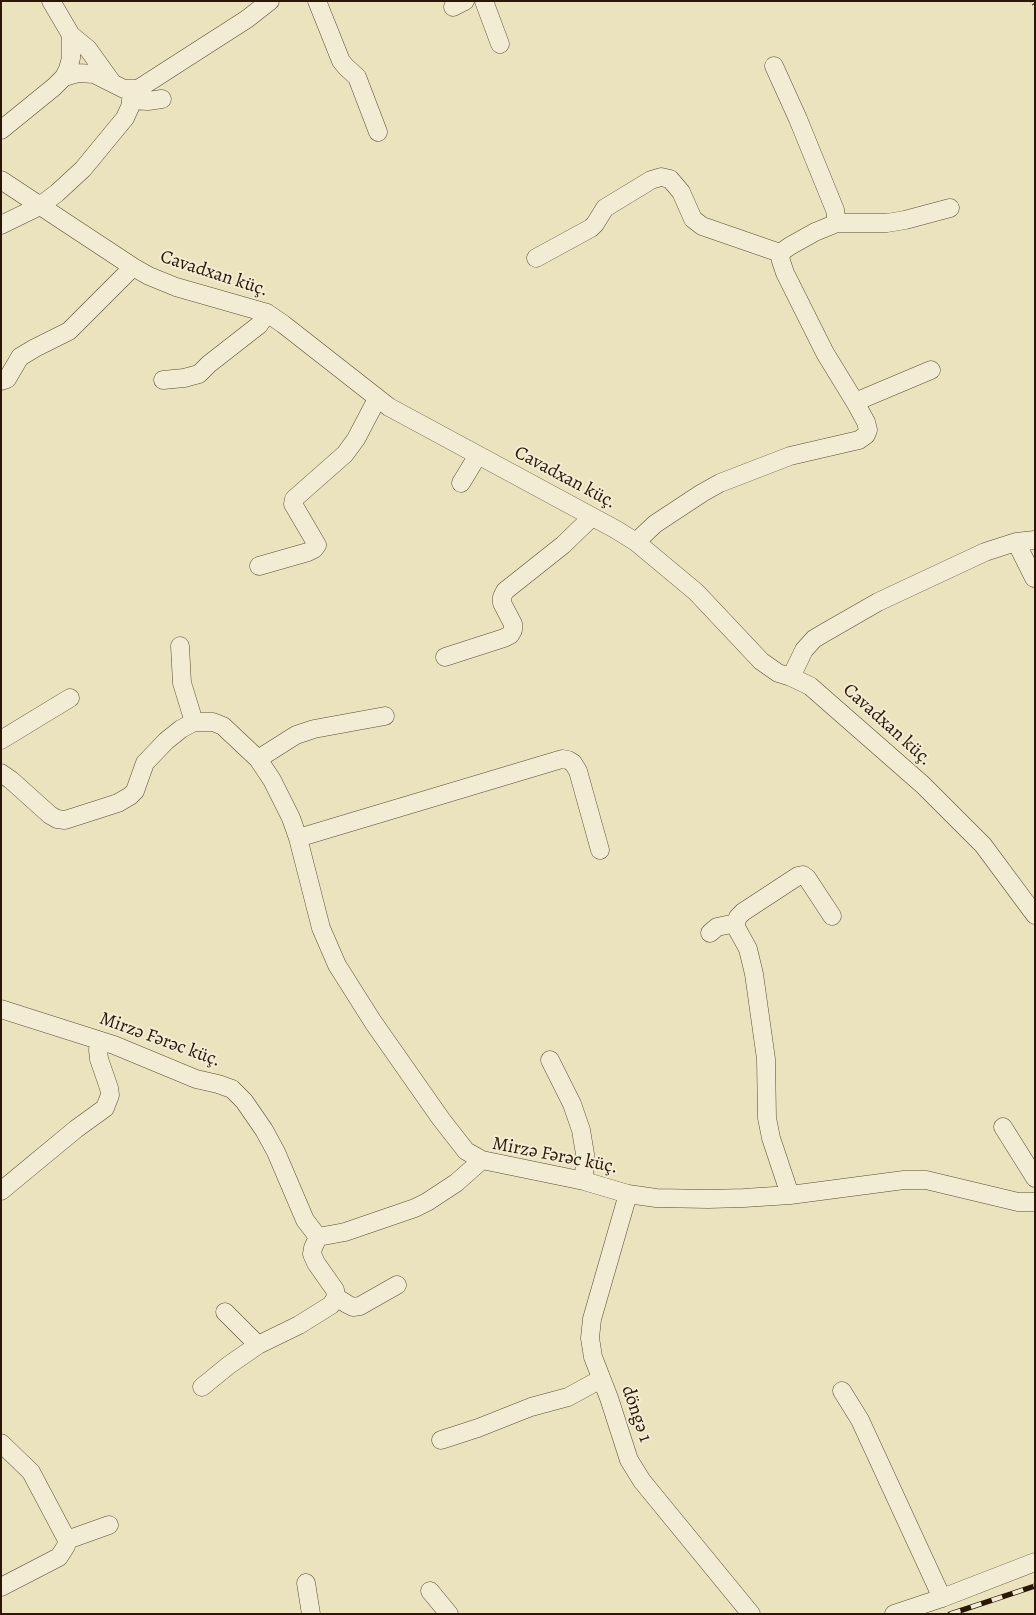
<!DOCTYPE html>
<meta charset="utf-8">
<style>
body{margin:0}
#map{position:relative;width:1036px;height:1615px;overflow:hidden;background:#ebe2be;font-family:Alegreya,serif}
canvas{display:block}
.frame{position:absolute;inset:0;border:2px solid #2a1705;pointer-events:none}
</style>
<div id="map">
<canvas width="1036" height="1615"></canvas>
<div class="frame"></div>
</div>
<script>
const g = document.querySelector('canvas').getContext('2d');
g.lineJoin = 'round';
const shape = rows => new Path2D(rows.map(r => 'M' + r).join(''));
function trace(path, color, width, dash) { g.strokeStyle = color; g.lineWidth = width; g.lineCap = dash ? 'butt' : 'round'; g.setLineDash(dash || []); g.stroke(path); }
function drawText(font, color, halo, rows, align = 'center') {
  g.font = font + ' Alegreya,serif'; g.lineWidth = 4; g.setLineDash([]); g.textBaseline = 'middle'; g.strokeStyle = halo; g.fillStyle = color; for (const [text, x, y, turn = 0] of rows) {
    g.save(); g.translate(x, y); g.rotate((+turn || 0) * Math.PI / 180); g.textAlign = isNaN(turn) ? turn : align; if (halo) g.strokeText(text, 0, 0); g.fillText(text, 0, 0); g.restore();
  }
}
const path = shape([
 [1031,1,1035,7]
]);
const minor = shape([
 [317,1,341,61,346,67,357,77,378,132],
 [484,1,500,44],
 [453,7,465,1],
 [71,35,88,49,111,81],
 [64,77,78,73,94,74,124,89,138,89,247,19,270,1],
 [131,100,148,101,162,99],
 [1,130,54,87,64,77,68,69,71,58,71,35,51,1],
 [1,180,133,267,149,276,176,287,267,313,283,324,389,407,615,529,636,542,696,592,761,661,778,673,791,677,810,686,923,785,983,845,1035,915],
 [837,223,887,223,905,220,950,208],
 [1,225,40,206,57,193,83,169,125,118,130,107,133,90],
 [536,258,591,228,595,224,605,208,651,180,661,177,670,179,681,192,693,219,702,226,780,253],
 [163,380,184,378,199,374,209,364,259,325,267,313],
 [1,381,7,379,20,357,35,348,69,331,133,267],
 [855,402,931,370],
 [461,483,478,455],
 [636,542,655,524,702,493,720,483,790,456,859,440,866,435,868,430,866,422,855,402,825,353,785,273,781,261,780,253,790,246,815,232,837,223,835,210,798,119,774,66],
 [1016,542,1034,578],
 [259,566,308,552,314,549,317,545,293,504,294,499,345,454,356,439,377,399],
 [180,646,182,683,194,722],
 [445,657,504,638,510,635,513,630,513,624,502,603,502,597,505,591,563,545,592,517],
 [791,677,804,650,814,639,824,633,878,602,985,552,1016,542,1035,540],
 [1,740,70,698],
 [258,759,296,735,314,729,385,716],
 [1,773,11,780,50,815,57,819,65,820,118,803,130,796,135,791,145,763,166,741,181,729,194,722,213,722,223,726,258,759,272,780,291,818,298,838,321,928,337,965,373,1022,441,1119,466,1151,482,1160],
 [298,838,562,759,568,760,573,763,578,771,600,850],
 [710,933,717,927,736,923],
 [1,1009,114,1045,196,1079,218,1084,232,1089,244,1101,264,1130,276,1152,305,1220,318,1237,345,1232,415,1208,427,1202,456,1183,482,1160,584,1181,628,1194,656,1198,708,1199,744,1198,790,1195,904,1180,926,1180,1018,1202,1035,1202],
 [550,1060,572,1104,581,1130,585,1154,584,1181],
 [1003,1127,1035,1178],
 [1,1191,76,1129,105,1108,110,1095,109,1088,99,1059,98,1050,100,1041],
 [628,1194,592,1319,590,1338,593,1357,609,1398,629,1460,642,1481,751,1614],
 [790,1195,771,1138,767,1118,766,1059,754,974,748,949,736,927,736,923,738,917,743,912,798,876,803,875,807,878,832,916],
 [336,1297,347,1304,353,1307,360,1306,397,1285],
 [225,1312,258,1345],
 [202,1387,229,1365,258,1345,299,1325,331,1305,336,1297,335,1290,316,1263,312,1254,313,1248,318,1237],
 [842,1391,860,1420,942,1598],
 [441,1440,478,1428,531,1407,568,1397,601,1379],
 [1,1443,31,1472,67,1540,66,1546,59,1557,1,1587],
 [67,1540,109,1525],
 [306,1583,311,1614],
 [430,1591,449,1614],
 [894,1614,942,1598,1035,1562]
]);
const rail = shape([
 [950,1614,1035,1586]
]);
const streetNames = [
 ["Cavadxan küç.",214,274,18],
 ["Cavadxan küç.",565,478,28],
 ["Cavadxan küç.",887,725,42],
 ["Mirzə Fərəc küç.",160,1040,20],
 ["Mirzə Fərəc küç.",555,1156,11],
 ["döngə 1",636,1414,71]
];
trace(minor, '#5a4a33', 19);
trace(path, '#2a1705', 2.5, [1, 2.5]);
trace(minor, '#f2ecd5', 18);
trace(rail, '#2a1705', 5.5);
trace(rail, '#f2ecd5', 4, [11]);
drawText('19px', '#2a1705', '#f2ecd5', streetNames);
</script>
